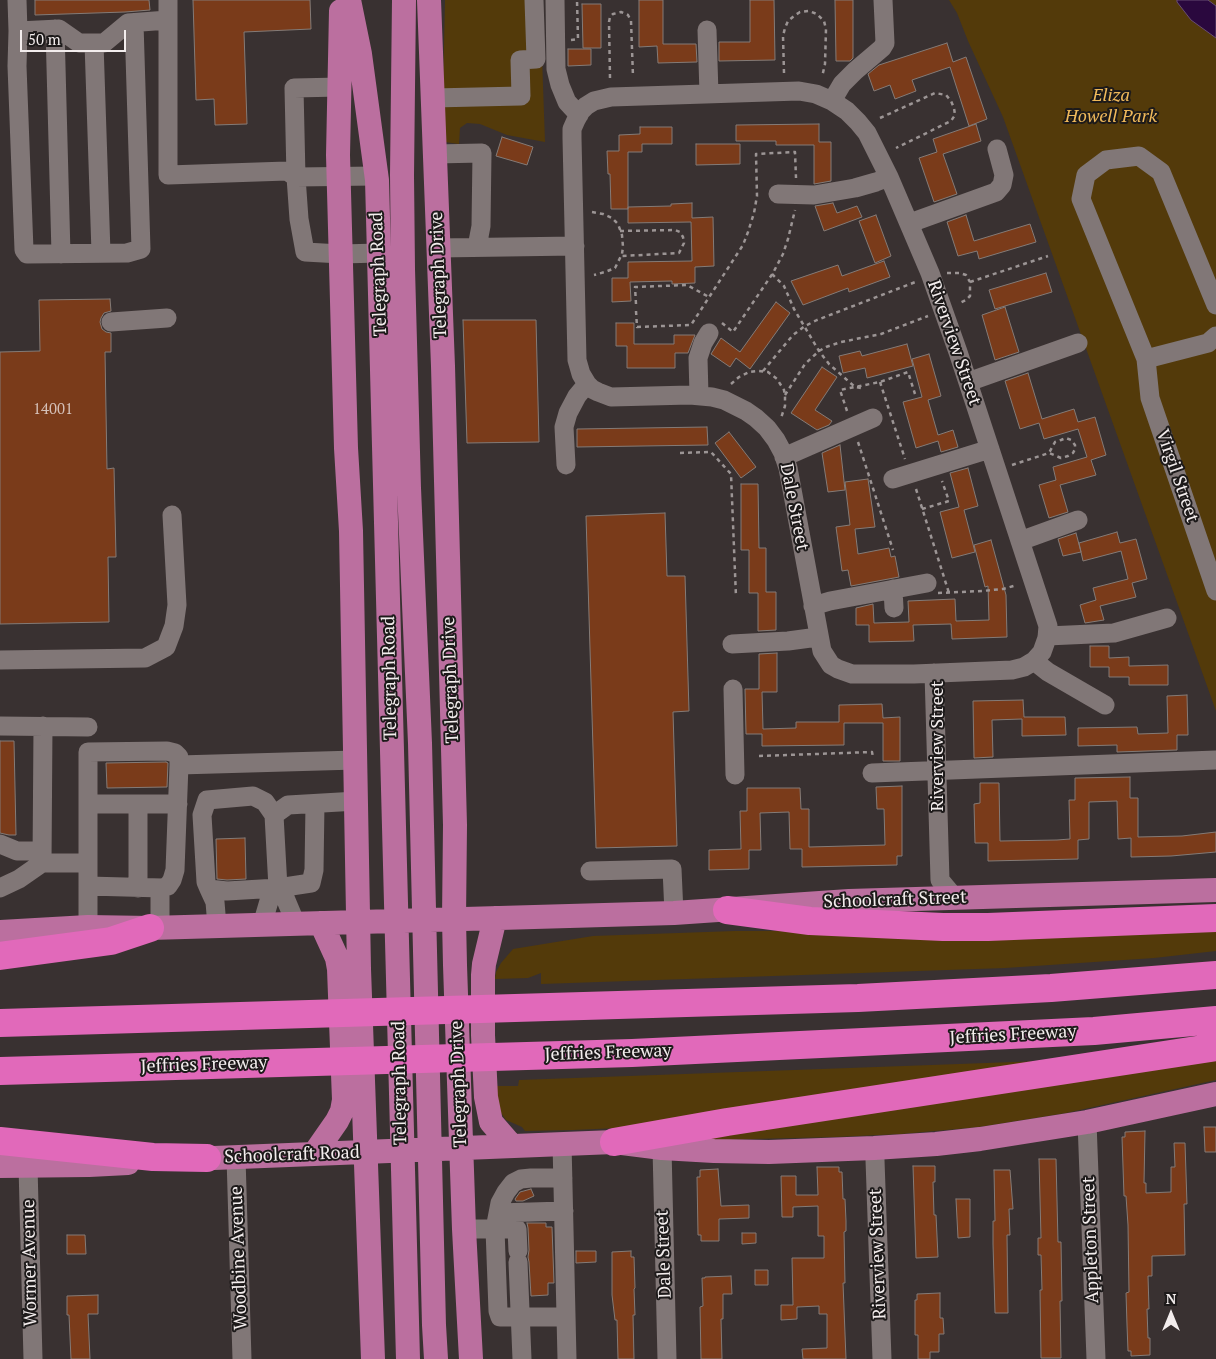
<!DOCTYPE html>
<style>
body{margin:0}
#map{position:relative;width:1216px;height:1359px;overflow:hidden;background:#393131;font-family:"PT Serif",serif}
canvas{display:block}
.north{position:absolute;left:1146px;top:1289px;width:50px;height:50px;-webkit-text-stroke:4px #1d1a1a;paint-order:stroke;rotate:0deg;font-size:14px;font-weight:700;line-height:20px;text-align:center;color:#f3eded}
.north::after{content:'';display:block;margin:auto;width:18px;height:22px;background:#f3eded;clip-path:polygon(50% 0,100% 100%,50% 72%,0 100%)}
.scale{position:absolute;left:20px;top:30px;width:106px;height:22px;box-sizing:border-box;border:2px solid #f3eded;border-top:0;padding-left:6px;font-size:15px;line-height:18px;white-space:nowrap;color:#f3eded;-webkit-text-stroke:4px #1d1a1a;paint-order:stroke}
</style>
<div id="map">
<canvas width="1216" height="1359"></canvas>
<div class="north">N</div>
<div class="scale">50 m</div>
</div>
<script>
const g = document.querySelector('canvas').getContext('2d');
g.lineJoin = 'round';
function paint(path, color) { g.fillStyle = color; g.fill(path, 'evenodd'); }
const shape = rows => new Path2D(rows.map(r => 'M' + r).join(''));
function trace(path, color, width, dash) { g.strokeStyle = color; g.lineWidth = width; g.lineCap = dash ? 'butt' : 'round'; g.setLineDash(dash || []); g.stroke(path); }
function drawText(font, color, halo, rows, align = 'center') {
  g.font = font + ' "PT Serif",serif'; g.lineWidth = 4; g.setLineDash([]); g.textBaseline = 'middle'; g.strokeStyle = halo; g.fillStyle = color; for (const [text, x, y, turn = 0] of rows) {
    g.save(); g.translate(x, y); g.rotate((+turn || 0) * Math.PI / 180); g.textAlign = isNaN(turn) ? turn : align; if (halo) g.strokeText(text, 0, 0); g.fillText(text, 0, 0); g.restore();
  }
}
const green = shape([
 [445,0,540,0,545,142,507,135,480,124,467,123,460,128,459,144,445,142,442,136],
 [949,0,1216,0,1216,711,1003,117,968,41,957,13],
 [1216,930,1216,951,1154,958,1005,968,541,984,541,973,528,978,495,979,496,972,501,963,513,949,593,936,735,931,780,931,831,935],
 [1216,1058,1216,1080,1066,1113,979,1127,901,1134,835,1137,709,1140,709,1136],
 [1069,1060,618,1128,573,1130,525,1131,522,1127,506,1120,501,1113,494,1086,518,1086,519,1080]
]);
const water = shape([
 [1177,0,1208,0,1216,6,1216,38,1191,20,1177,2,1177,0]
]);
const building = shape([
 [35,0,149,0,150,10,125,12,35,15,35,0],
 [193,0,310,0,311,29,244,32,247,124,215,125,214,99,196,100,193,0],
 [639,0,663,0,663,44,696,44,697,62,658,63,657,46,639,47,639,0],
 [750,0,774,0,775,60,719,61,719,42,750,42,750,0],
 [835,0,853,0,853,58,850,61,836,61,835,0],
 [582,4,601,4,601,48,583,48,582,4],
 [947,43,953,62,966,57,987,119,969,126,950,67,912,80,916,91,895,99,890,85,874,91,868,74,879,65,947,43],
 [568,49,591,49,591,65,568,66,568,49],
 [819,124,819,142,831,142,831,181,814,184,814,145,776,145,776,141,736,141,736,125,819,124],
 [976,124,981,141,943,154,957,194,934,202,919,158,937,152,933,139,976,124],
 [640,127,672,127,672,144,642,144,642,152,628,152,628,209,611,209,610,174,608,174,607,151,619,151,619,135,640,134,640,127],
 [502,137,533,147,527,165,496,156,502,137],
 [696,144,740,144,740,164,696,165,696,144],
 [692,203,692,218,713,217,714,266,695,267,695,283,672,284,672,281,630,282,631,301,612,302,612,278,628,278,628,262,692,261,691,222,628,223,628,207,671,206,671,204,692,203],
 [833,203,837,213,857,206,862,217,824,231,815,206,833,203],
 [876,215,891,256,875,263,859,221,876,215],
 [966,215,974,241,1030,224,1036,242,979,259,977,251,958,256,947,222,966,215],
 [884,261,890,277,849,292,848,288,803,305,791,281,838,265,842,276,884,261],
 [1046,273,1052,292,995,309,989,290,1046,273],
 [110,299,111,311,104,313,101,318,100,322,102,329,106,332,111,333,111,352,105,352,107,469,114,468,116,557,108,557,109,622,0,624,0,352,40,351,39,300,110,299],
 [776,302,790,313,750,369,736,358,730,367,711,354,721,338,740,352,776,302],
 [1005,307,1019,352,995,360,982,315,1005,307],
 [463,320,536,320,539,442,467,443,463,320],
 [616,323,634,323,634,344,674,344,674,335,695,335,688,353,675,353,675,368,627,368,627,346,616,346,616,323],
 [907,344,913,366,867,378,865,368,843,373,839,356,860,351,862,356,907,344],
 [929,354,941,396,928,400,938,435,953,430,958,447,941,452,938,441,916,448,903,402,922,397,912,359,929,354],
 [822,367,837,377,815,410,832,421,829,425,817,430,791,413,822,367],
 [1028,373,1042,419,1074,409,1078,422,1095,417,1106,455,1091,460,1096,475,1060,485,1068,512,1049,518,1039,485,1056,480,1053,467,1087,457,1078,429,1044,439,1039,423,1020,429,1005,381,1028,373],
 [707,427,708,445,577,447,577,429,707,427],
 [729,432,756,467,741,478,715,443,729,432],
 [840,445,845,490,828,492,822,453,840,445],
 [968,468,978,506,964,510,975,552,952,558,940,512,959,507,950,473,968,468],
 [868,479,875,527,855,529,858,554,889,548,891,557,895,556,899,577,851,586,848,570,842,571,836,527,850,525,845,482,868,479],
 [741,484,758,484,759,548,766,548,766,592,776,592,776,630,758,631,758,593,749,593,749,550,741,550,741,484],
 [665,513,667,576,685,576,689,711,673,712,677,846,596,848,586,516,665,513],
 [1117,532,1120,543,1136,539,1147,579,1132,583,1136,597,1100,606,1104,620,1085,623,1080,605,1096,600,1093,588,1128,579,1121,551,1083,561,1079,543,1117,532],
 [1076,533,1081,552,1063,556,1058,539,1076,533],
 [991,540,1006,595,1007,637,952,639,951,624,913,625,914,641,869,642,869,625,856,625,856,608,873,604,874,623,909,622,908,601,955,599,956,621,989,620,988,586,985,587,974,545,991,540],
 [1090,646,1109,646,1109,658,1129,657,1129,666,1168,665,1168,685,1129,685,1129,677,1109,677,1109,667,1090,667,1090,646],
 [777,653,777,692,762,692,763,729,796,728,796,722,839,722,839,705,882,704,883,718,900,717,900,761,883,761,883,723,844,723,844,745,762,746,762,734,746,734,745,689,759,689,759,654,777,653],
 [1187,695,1188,735,1177,735,1177,750,1117,752,1117,745,1078,746,1078,728,1137,727,1138,734,1168,733,1167,696,1187,695],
 [1023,700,1024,717,1065,717,1066,735,1022,736,1022,719,992,720,993,757,974,758,973,701,1023,700],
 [0,741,14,741,16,835,9,835,0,833,0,741],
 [166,762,168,763,167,787,107,788,106,763,166,762],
 [1130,777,1130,798,1138,798,1138,837,1182,836,1216,832,1216,852,1171,856,1131,857,1131,838,1118,839,1117,801,1089,802,1089,839,1078,840,1078,859,988,861,988,843,975,843,974,804,980,803,980,783,999,783,1000,841,1057,840,1070,839,1069,800,1075,800,1075,778,1130,777],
 [902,786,902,856,897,856,897,865,802,867,802,849,790,849,789,812,760,813,761,850,749,850,749,869,709,870,709,850,741,849,740,811,747,811,747,788,800,788,801,809,809,809,809,847,885,845,884,809,877,809,876,787,902,786],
 [245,838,246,879,227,880,217,879,216,839,245,838],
 [1204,1127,1216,1127,1216,1152,1205,1152,1204,1127],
 [1145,1131,1144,1183,1146,1183,1146,1193,1171,1192,1171,1167,1175,1167,1174,1143,1185,1143,1187,1204,1184,1204,1185,1255,1152,1256,1152,1276,1148,1276,1149,1309,1147,1309,1148,1338,1150,1338,1150,1355,1131,1356,1131,1351,1128,1351,1127,1325,1126,1293,1129,1292,1128,1225,1126,1196,1124,1196,1122,1137,1125,1137,1125,1132,1145,1131],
 [1039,1159,1056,1159,1058,1242,1061,1242,1062,1301,1060,1301,1061,1358,1041,1358,1040,1290,1042,1290,1041,1255,1038,1255,1038,1238,1041,1238,1039,1159],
 [913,1166,935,1166,935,1182,933,1182,934,1215,936,1215,938,1257,916,1258,913,1166],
 [817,1167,839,1167,839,1172,842,1172,843,1199,845,1199,846,1221,846,1231,844,1232,845,1283,843,1283,846,1359,803,1359,802,1349,827,1348,827,1314,819,1314,819,1306,797,1307,797,1319,781,1320,781,1305,793,1305,792,1258,824,1258,824,1236,818,1236,818,1206,793,1207,793,1217,782,1217,781,1176,796,1176,796,1195,818,1195,817,1167],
 [718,1169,721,1206,749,1205,749,1218,719,1219,719,1241,701,1241,701,1235,698,1235,697,1177,700,1177,700,1170,718,1169],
 [994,1170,1010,1170,1013,1209,1009,1209,1010,1235,1007,1235,1008,1313,995,1313,993,1244,993,1221,995,1221,994,1170],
 [531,1189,534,1196,523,1201,516,1201,515,1199,520,1192,531,1189],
 [956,1199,970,1199,970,1237,958,1238,956,1199],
 [527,1223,546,1223,546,1227,552,1227,554,1283,548,1283,548,1295,531,1296,529,1262,528,1257,529,1250,528,1228,527,1223],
 [742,1233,756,1233,756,1243,742,1244,742,1233],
 [67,1235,85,1235,86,1254,67,1254,67,1235],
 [576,1251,596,1251,596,1262,576,1263,576,1251],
 [631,1251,631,1257,634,1257,635,1288,634,1289,635,1315,633,1315,634,1359,618,1359,617,1320,615,1320,612,1295,612,1252,631,1251],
 [755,1270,768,1270,768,1285,755,1285,755,1270],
 [731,1276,732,1294,723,1294,723,1319,721,1319,722,1359,701,1359,700,1307,703,1306,702,1278,705,1278,705,1277,731,1276],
 [940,1293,940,1318,943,1318,944,1334,939,1334,939,1352,930,1352,930,1359,918,1359,918,1335,915,1335,915,1300,917,1300,917,1294,940,1293],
 [98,1295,98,1314,88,1314,90,1359,71,1359,69,1315,67,1315,67,1296,98,1295]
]);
const path = shape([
 [571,40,578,39,577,0],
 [784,73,783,36,785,28,788,21,794,16,800,12,809,11,817,14,824,21,826,29,825,64,822,77],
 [610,78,609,22,610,17,613,14,621,12,628,15,631,21,633,77],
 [880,118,935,93,946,95,951,101,954,108,955,115,951,121,896,148],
 [592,212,603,214,612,218,618,224,622,235,623,247,622,254,615,268,605,272,594,275],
 [620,231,675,230,680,232,683,237,684,243,679,253,622,256],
 [947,273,960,273,966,275,970,282,970,296,966,300,958,304],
 [772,274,784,286,794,309,819,351,829,364,855,387,861,388],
 [970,282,1048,256],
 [636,304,635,287,687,285,709,297],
 [636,311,637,327,691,325,743,245,748,232,754,213,757,196,756,154,795,152,796,178],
 [722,323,733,332,773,273,783,254,788,239,795,210],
 [763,371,793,335,805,326,817,320,918,281],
 [880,382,905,459],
 [731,384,739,377,749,372,758,371,768,372,777,379,784,390,785,397,785,406,781,418],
 [785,395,805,364,819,351,826,347,841,342,881,334,928,316],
 [847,411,840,390,880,382,908,372,915,394],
 [858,442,893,550],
 [680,453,711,452,731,474,736,597],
 [1012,465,1049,453,1061,458,1068,456,1073,453,1075,449,1075,445,1071,440,1066,438,1061,440,1055,442,1049,453],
 [916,489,949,593],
 [922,509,949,501,942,481],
 [938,593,982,591,1003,589,1017,585],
 [759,756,872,752,873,757]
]);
const minor = shape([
 [17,0,18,31,59,29,79,43,104,43,128,23,168,20],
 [168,0,168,175,287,171,296,177,376,176],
 [555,0,556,69,560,85,567,102,579,115],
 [55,29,61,254],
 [707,30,709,94],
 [18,31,17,66,24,250,27,254,127,253,141,249,134,23],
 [94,43,101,253],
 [340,87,294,88,296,177,299,219,305,252,341,254,379,253],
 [799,91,816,94,832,101,847,111,858,122,867,133,889,177,930,273,958,352,1048,626,1047,638,1042,652,1034,661,1024,667,1012,670,914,674,852,674,838,669,831,665,822,651,788,468,783,453,776,440,767,428,756,418,746,411,724,400,712,397,690,395,611,397,598,392,592,389,587,384,581,374,577,360,572,138,572,129,576,120,581,111,586,106,594,101,611,97,799,91],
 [433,98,521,96,520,60,536,59,534,0],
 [832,101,842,84,855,71,882,48,885,43,883,0],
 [435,154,482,153,481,226,477,247],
 [778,194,814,195,855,188,876,182,889,177],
 [910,223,996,192,1002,185,1004,175,997,149],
 [438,248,575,246],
 [1216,305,1161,172,1139,156,1106,160,1086,175,1081,199,1146,359,1150,398,1216,591],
 [111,322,167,318],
 [1146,359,1208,343,1216,336],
 [968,382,1078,343],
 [699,395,698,358,703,343,709,333],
 [784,457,873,418],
 [566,465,564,427,568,413,577,396,587,384],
 [893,479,990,449],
 [1020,541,1078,520],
 [893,589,894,608],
 [813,606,830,601,927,583],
 [1047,636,1114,633,1167,618],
 [732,644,788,641,818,637],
 [0,660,145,658,166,647,174,626,177,605,172,515],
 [1034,661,1048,672,1105,705],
 [934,673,940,880,955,898],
 [733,689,735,775],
 [0,726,88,727],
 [179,765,356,760],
 [872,773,1216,760],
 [88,804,178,804],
 [138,804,138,888],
 [274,815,265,802,253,796,207,800,202,815,206,882,209,889,227,891,278,888,311,883,314,870,315,804],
 [0,844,17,851,42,851],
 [42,863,43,726],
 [590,871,672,869,674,913],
 [88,886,162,888,168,886,172,880,175,870,179,765,179,757,175,753,167,751,88,752,88,927],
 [0,888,19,879,42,863,88,863],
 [160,888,160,928],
 [278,888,274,815,288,805,357,801],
 [209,889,215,902,217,926],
 [262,925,269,901,278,888,283,893,296,924],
 [1087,1122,1096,1359],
 [562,1143,567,1359],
 [662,1148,667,1359],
 [874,1148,875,1160,882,1359],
 [236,1157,242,1359],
 [28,1166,33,1359],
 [563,1178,531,1178,521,1179,513,1183,506,1192,500,1203,495,1229,498,1311,500,1317,566,1317],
 [498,1213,564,1211],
 [464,1229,517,1229,518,1251],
 [518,1262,522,1359]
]);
const major = shape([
 [349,0,360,54,377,180,408,1359],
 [404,0,402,175,403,269,409,488,420,743,434,1325,436,1359],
 [429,0,443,366,455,825,454,919,455,965,464,1229,471,1359],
 [341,11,338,155,346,448,351,531,359,969,373,1359],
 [495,918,484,964,483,975,483,1035,486,1097,491,1122,511,1145],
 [0,932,88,927,150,928,674,913,849,901,1216,890],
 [314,1154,337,1121,342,1111,344,1100,339,969,337,958,321,923],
 [189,1159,614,1142,662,1148,714,1151,769,1152,874,1148,936,1144,980,1139,1087,1122,1216,1094],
 [0,1166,89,1165,128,1163]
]);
const highway = shape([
 [727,910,810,921,943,927,988,927,1216,918],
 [0,956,111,941,150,928],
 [0,1023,858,998,1051,988,1216,975],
 [0,1071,632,1053,1094,1031,1216,1020],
 [0,1141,153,1157,207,1158],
 [614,1142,727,1122,1216,1047]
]);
const numberNames = [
 ["14001",53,410]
];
const parkNames = [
 ["Eliza",1111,96],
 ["Howell Park",1111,117]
];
const streetNames = [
 ["Telegraph Road",379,274,-92],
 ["Telegraph Drive",439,275,-92],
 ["Riverview Street",954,343,71],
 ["Virgil Street",1177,476,71],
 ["Dale Street",794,507,79],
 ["Telegraph Road",390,678,-91],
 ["Telegraph Drive",451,680,-92],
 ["Riverview Street",938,746,-90],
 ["Schoolcraft Street",895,900,-2],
 ["Jeffries Freeway",1013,1035,-3],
 ["Jeffries Freeway",608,1053,-2],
 ["Jeffries Freeway",204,1065,-2],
 ["Telegraph Road",400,1083,-91],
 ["Telegraph Drive",459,1084,-92],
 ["Schoolcraft Road",292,1155,-2],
 ["Appleton Street",1091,1240,-92],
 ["Dale Street",664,1254,-92],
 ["Riverview Street",878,1254,-92],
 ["Woodbine Avenue",239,1258,-92],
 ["Wormer Avenue",30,1263,-91]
];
paint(green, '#533a0a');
paint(water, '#2a083e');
trace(water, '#664d72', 1);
paint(building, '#7a3b1a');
trace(building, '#847b77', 1);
trace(path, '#9c9595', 2.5, [4, 4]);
trace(minor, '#817777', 19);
trace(major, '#bb6f9f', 24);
trace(highway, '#e169ba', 28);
drawText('15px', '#d5c0b8', null, numberNames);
drawText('italic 18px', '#f0b95a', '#1d1a1a', parkNames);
drawText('18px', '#f3eded', '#1d1a1a', streetNames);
</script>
